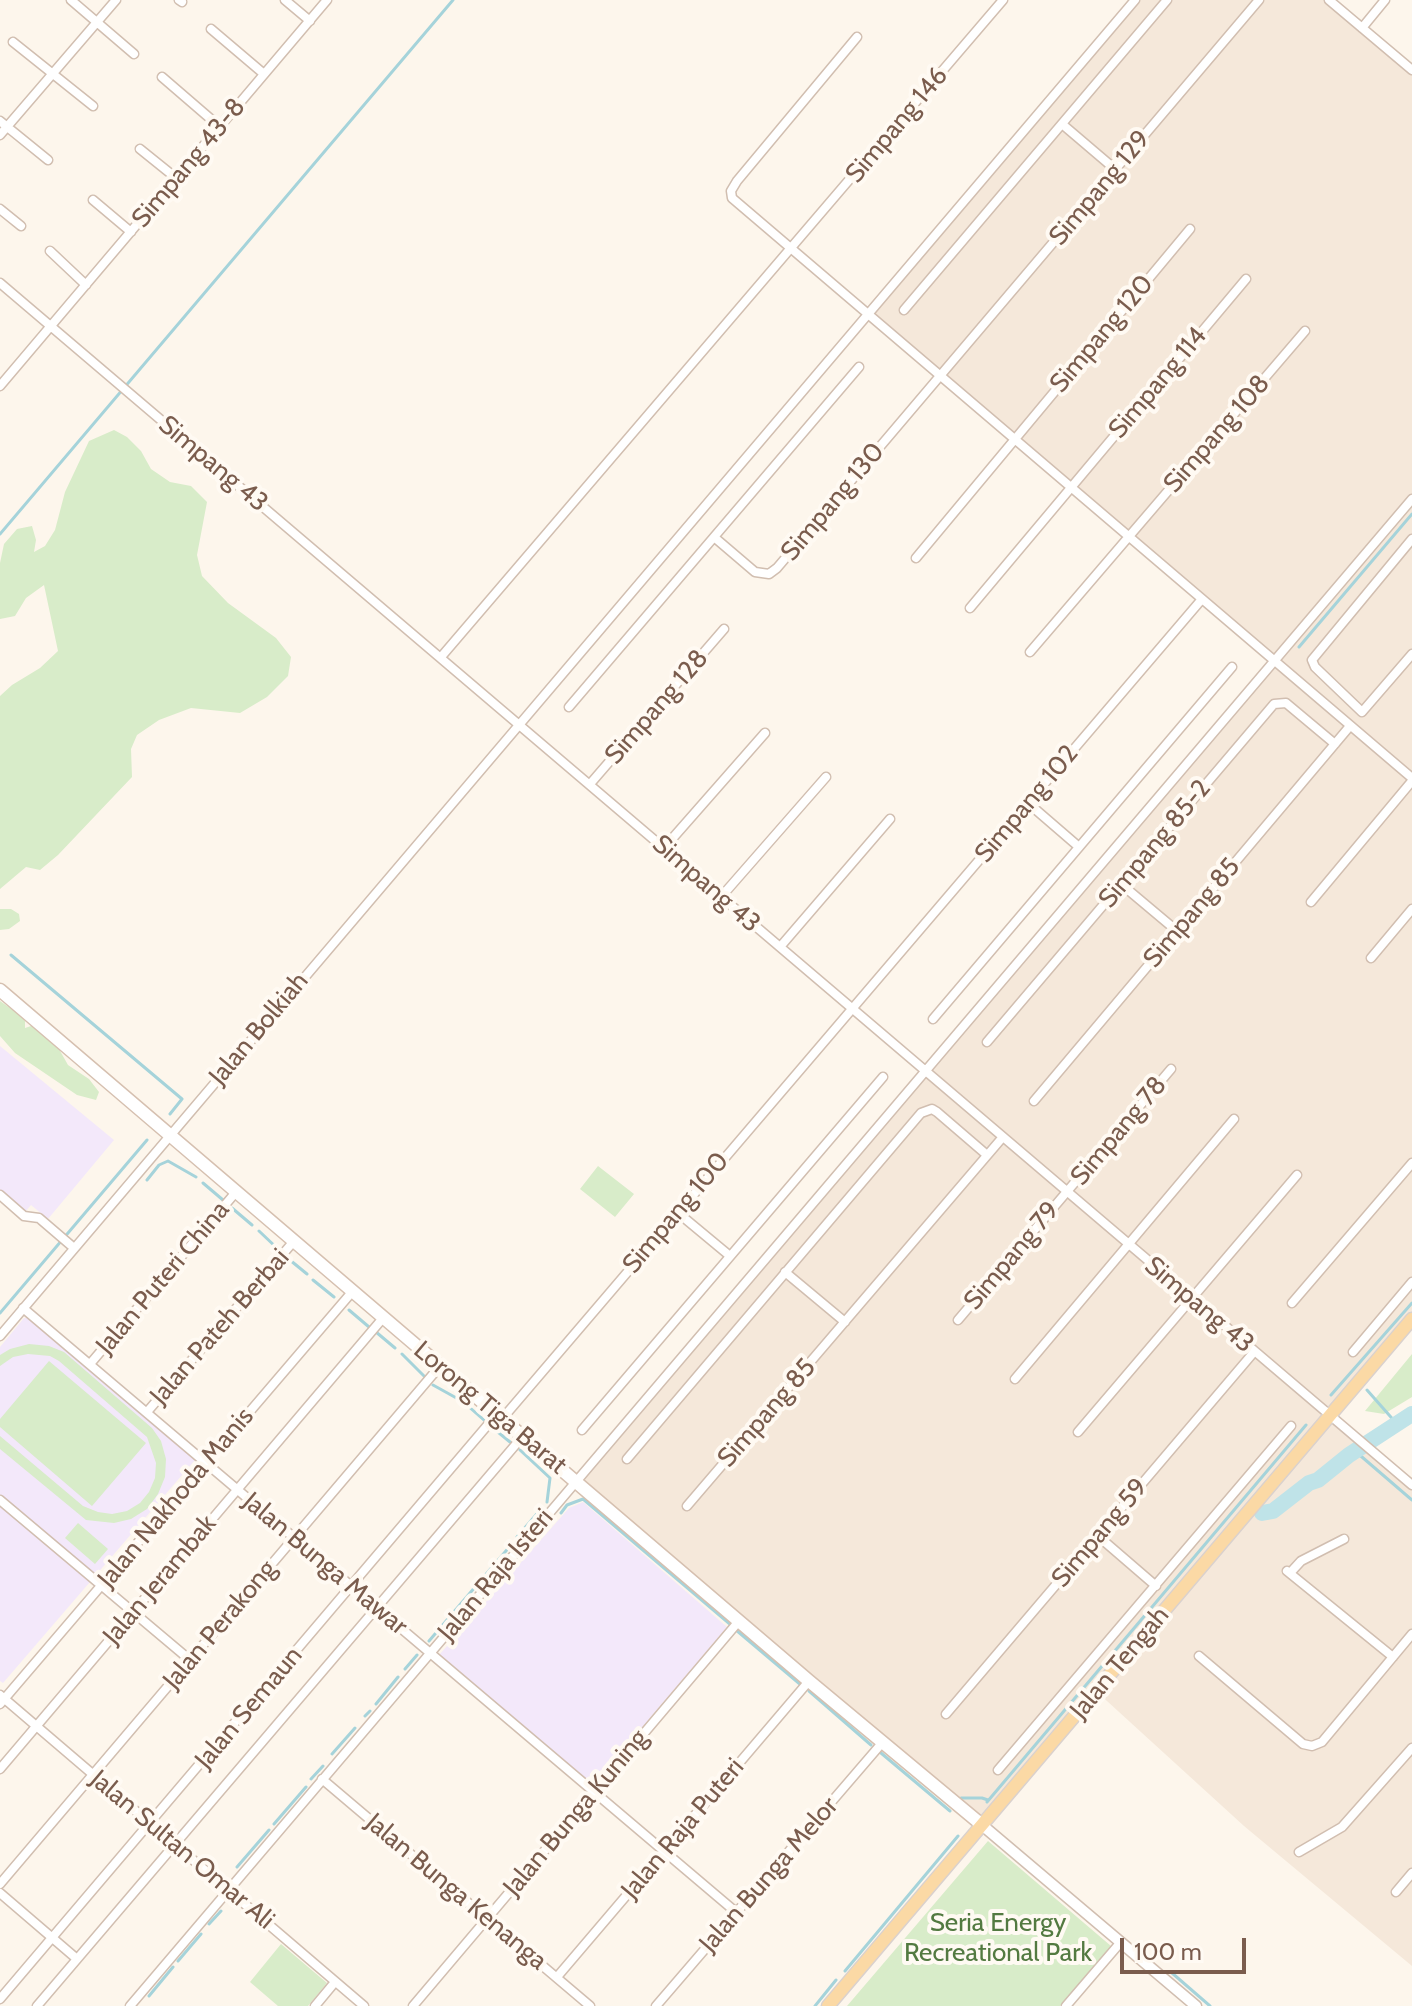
<!DOCTYPE html>
<style>
body{margin:0}
#map{position:relative;width:1412px;height:2006px;overflow:hidden;background:#fdf6ec;font-family:Cabin,sans-serif}
canvas{display:block}
.scale{position:absolute;left:1120px;top:1938px;width:126px;height:36px;box-sizing:border-box;border:4px solid #7a5c4d;border-top:0;padding-left:10px;font-size:24px;line-height:28px;white-space:nowrap;color:#7a5c4d;-webkit-text-stroke:6px #fffaf3;paint-order:stroke}
</style>
<div id="map">
<canvas width="1412" height="2006"></canvas>
<div class="scale">100 m</div>
</div>
<script>
const g = document.querySelector('canvas').getContext('2d');
g.lineJoin = 'round';
function paint(path, color) { g.fillStyle = color; g.fill(path, 'evenodd'); }
const shape = rows => new Path2D(rows.map(r => 'M' + r).join(''));
function trace(path, color, width, dash) { g.strokeStyle = color; g.lineWidth = width; g.lineCap = dash ? 'butt' : 'round'; g.setLineDash(dash || []); g.stroke(path); }
function drawText(font, color, halo, rows, align = 'center') {
  g.font = font + ' Cabin,sans-serif'; g.lineWidth = 8; g.setLineDash([]); g.textBaseline = 'middle'; g.strokeStyle = halo; g.fillStyle = color; for (const [text, x, y, turn = 0] of rows) {
    g.save(); g.translate(x, y); g.rotate((+turn || 0) * Math.PI / 180); g.textAlign = isNaN(turn) ? turn : align; if (halo) g.strokeText(text, 0, 0); g.fillText(text, 0, 0); g.restore();
  }
}
const residential = shape([
 [1135,0,1329,0,1412,70,1412,1319,1330,1416,1412,1485,1412,1966,1244,1826,1096,1691,982,1825,576,1480,1275,662,867,314]
]);
const education = shape([
 [0,1046,114,1140,48,1219,31,1205,25,1212,0,1191],
 [24,1318,29,1318,195,1460,3,1683,0,1681,0,1347],
 [583,1502,727,1627,593,1785,439,1655,569,1508]
]);
const green = shape([
 [114,430,127,437,141,451,151,469,170,482,191,486,207,502,197,555,202,576,228,603,276,638,291,657,288,676,267,697,240,713,191,708,159,720,137,735,131,749,132,777,58,855,40,870,26,867,0,889,0,696,12,685,40,668,58,651,44,585,26,598,15,616,0,619,0,563,4,544,17,529,32,526,36,540,34,552,45,546,55,530,65,492,89,441],
 [0,909,11,909,19,914,20,921,9,929,0,930],
 [0,1001,20,1015,25,1021,25,1028,34,1025,55,1042,68,1065,89,1079,99,1092,96,1100,77,1095,15,1053,0,1036],
 [598,1166,634,1194,615,1217,580,1189],
 [29,1344,49,1346,64,1352,152,1428,161,1441,166,1459,165,1477,158,1494,147,1509,131,1519,114,1523,86,1520,0,1449,0,1436,83,1506,98,1512,112,1514,127,1511,140,1503,149,1492,155,1478,156,1463,147,1437,59,1361,50,1356,28,1354,13,1357,0,1366,0,1355,10,1349],
 [1412,1354,1412,1397,1384,1414,1365,1411],
 [49,1361,146,1443,92,1506,0,1427,0,1419],
 [78,1523,108,1549,95,1564,65,1538],
 [988,1841,1111,1946,1060,2006,847,2006],
 [281,1944,327,1983,308,2006,278,2006,250,1982]
]);
const stream = shape([
 [0,534,453,0],
 [1299,647,1412,514],
 [11,955,182,1099,170,1114],
 [147,1180,159,1165,168,1161,196,1177],
 [203,1183,223,1200],
 [232,1208,252,1225],
 [259,1231,279,1250],
 [285,1256,307,1274],
 [313,1280,334,1297],
 [349,1310,369,1327],
 [0,1313,147,1140],
 [376,1332,395,1348],
 [402,1354,425,1377],
 [433,1385,460,1400],
 [1367,1390,1397,1424],
 [1331,1395,1412,1303],
 [468,1406,485,1421],
 [493,1428,510,1442],
 [520,1450,550,1478,547,1502],
 [1355,1451,1412,1500],
 [561,1513,567,1505,583,1499,731,1625],
 [517,1537,541,1509],
 [736,1630,801,1685],
 [429,1641,511,1545],
 [405,1669,417,1655],
 [809,1691,871,1745],
 [376,1704,398,1677],
 [365,1716,370,1711],
 [881,1753,950,1811],
 [332,1754,355,1728],
 [311,1779,323,1766],
 [961,1798,982,1798,988,1800],
 [987,1802,1306,1425],
 [274,1824,306,1787],
 [237,1867,269,1830],
 [209,1924,221,1911],
 [178,1961,201,1934],
 [845,1971,958,1836],
 [1172,1973,1210,2006],
 [149,1996,173,1967],
 [815,2006,836,1980]
]);
const river = shape([
 [1262,1513,1273,1511,1309,1483,1318,1480,1349,1455,1412,1414]
]);
const minor = shape([
 [71,0,134,54],
 [179,0,182,2],
 [285,0,310,21],
 [1329,0,1412,70],
 [1362,28,1385,0],
 [211,29,264,74],
 [857,37,737,181,731,191,732,198,1412,778],
 [13,42,93,106],
 [162,77,220,127],
 [0,121,48,160],
 [1062,124,1116,170],
 [0,135,116,0],
 [140,149,176,178],
 [93,200,131,232],
 [0,209,21,226],
 [50,251,86,285],
 [0,283,1412,1485],
 [904,310,1167,0],
 [0,386,327,0],
 [714,537,755,572,769,574,777,568,1259,0],
 [1412,539,1312,660,1315,667,1362,712,1412,654],
 [916,558,1190,229],
 [970,608,1246,279],
 [1030,652,1305,331],
 [441,657,1003,0],
 [569,707,859,367],
 [590,784,724,629],
 [1028,803,1079,847],
 [664,848,765,733],
 [1121,884,1177,931],
 [721,897,826,777],
 [1311,902,1412,781],
 [780,947,890,819],
 [1371,958,1412,909],
 [933,1019,1232,667],
 [987,1042,1274,704,1286,703,1335,744],
 [1034,1101,1350,726],
 [0,1195,24,1216,39,1218,74,1248],
 [677,1212,730,1256],
 [785,1272,845,1322],
 [1292,1303,1412,1163],
 [23,1308,737,1913],
 [958,1320,1171,1069],
 [0,1336,1135,0],
 [1353,1352,1412,1282],
 [90,1364,236,1192],
 [1015,1379,1234,1119],
 [147,1412,294,1241],
 [502,1419,1202,599],
 [582,1430,883,1077],
 [1078,1432,1297,1175],
 [627,1459,921,1113,932,1109,937,1112,987,1155],
 [0,1500,190,1660],
 [687,1506,1002,1138],
 [1098,1536,1156,1586],
 [1287,1571,1393,1657],
 [1290,1573,1301,1561,1344,1539],
 [1199,1656,1303,1744,1312,1746,1322,1742,1412,1634],
 [0,1695,364,2006],
 [0,1704,352,1292],
 [946,1714,1254,1352],
 [0,1769,383,1318],
 [998,1770,1291,1426],
 [322,1779,590,2006],
 [1299,1852,1342,1827,1412,1748],
 [0,1884,440,1366],
 [1396,1892,1412,1873],
 [0,1893,77,1959],
 [557,1977,809,1681],
 [0,1999,497,1414],
 [37,2006,523,1436],
 [130,2006,1412,499],
 [315,2006,335,1982],
 [413,2006,739,1621],
 [656,2006,882,1743],
 [1066,2006,1120,1943]
]);
const tertiary = shape([
 [982,1825,1196,2006]
]);
const secondary = shape([
 [0,990,809,1681,982,1825]
]);
const primary = shape([
 [828,2006,1412,1319]
]);
const streetNames = [
 ["Simpang 146",897,125,-50],
 ["Simpang 43-8",189,163,-50],
 ["Simpang 129",1100,188,-50],
 ["Simpang 120",1102,334,-50],
 ["Simpang 114",1158,383,-50],
 ["Simpang 108",1217,434,-49],
 ["Simpang 43",213,464,40],
 ["Simpang 130",833,502,-50],
 ["Simpang 128",657,707,-49],
 ["Simpang 102",1027,804,-50],
 ["Simpang 85-2",1155,844,-50],
 ["Simpang 43",706,884,41],
 ["Simpang 85",1192,913,-50],
 ["Jalan Bolkiah",259,1029,-50],
 ["Simpang 78",1119,1131,-50],
 ["Simpang 100",676,1213,-50],
 ["Simpang 79",1012,1256,-50],
 ["Jalan Puteri China",163,1278,-50],
 ["Simpang 43",1199,1305,40],
 ["Jalan Pateh Berbai",220,1327,-49],
 ["Lorong Tiga Barat",490,1408,40],
 ["Simpang 85",767,1413,-49],
 ["Jalan Nakhoda Manis",176,1498,-50],
 ["Simpang 59",1100,1533,-50],
 ["Jalan Bunga Mawar",325,1564,40],
 ["Jalan Raja Isteri",496,1575,-50],
 ["Jalan Jerambak",160,1580,-50],
 ["Jalan Perakong",220,1625,-50],
 ["Jalan Tengah",1120,1663,-50],
 ["Jalan Semaun",249,1708,-50],
 ["Jalan Bunga Kuning",576,1813,-50],
 ["Jalan Raja Puteri",683,1829,-50],
 ["Jalan Sultan Omar Ali",182,1850,40],
 ["Jalan Bunga Melor",769,1875,-49],
 ["Jalan Bunga Kenanga",456,1892,40]
];
const parkNames = [
 ["Seria Energy",998,1923],
 ["Recreational Park",998,1953]
];
paint(residential, '#f5e8da');
paint(education, '#f3e8fa');
paint(green, '#d8ecc9');
trace(stream, '#a5d3da', 3);
trace(river, '#bfe3e8', 16);
trace(minor, '#d1beb0', 11);
trace(tertiary, '#d1beb0', 13);
trace(secondary, '#d6c0b0', 15);
trace(primary, '#dad1cd', 15);
trace(minor, '#fff', 8);
trace(tertiary, '#fff', 10);
trace(secondary, '#fff', 12);
trace(primary, '#fbd9a5', 12);
drawText('26px', '#7a5c4d', '#fffaf3', streetNames);
drawText('26px', '#537a41', '#fffaf3', parkNames);
</script>
